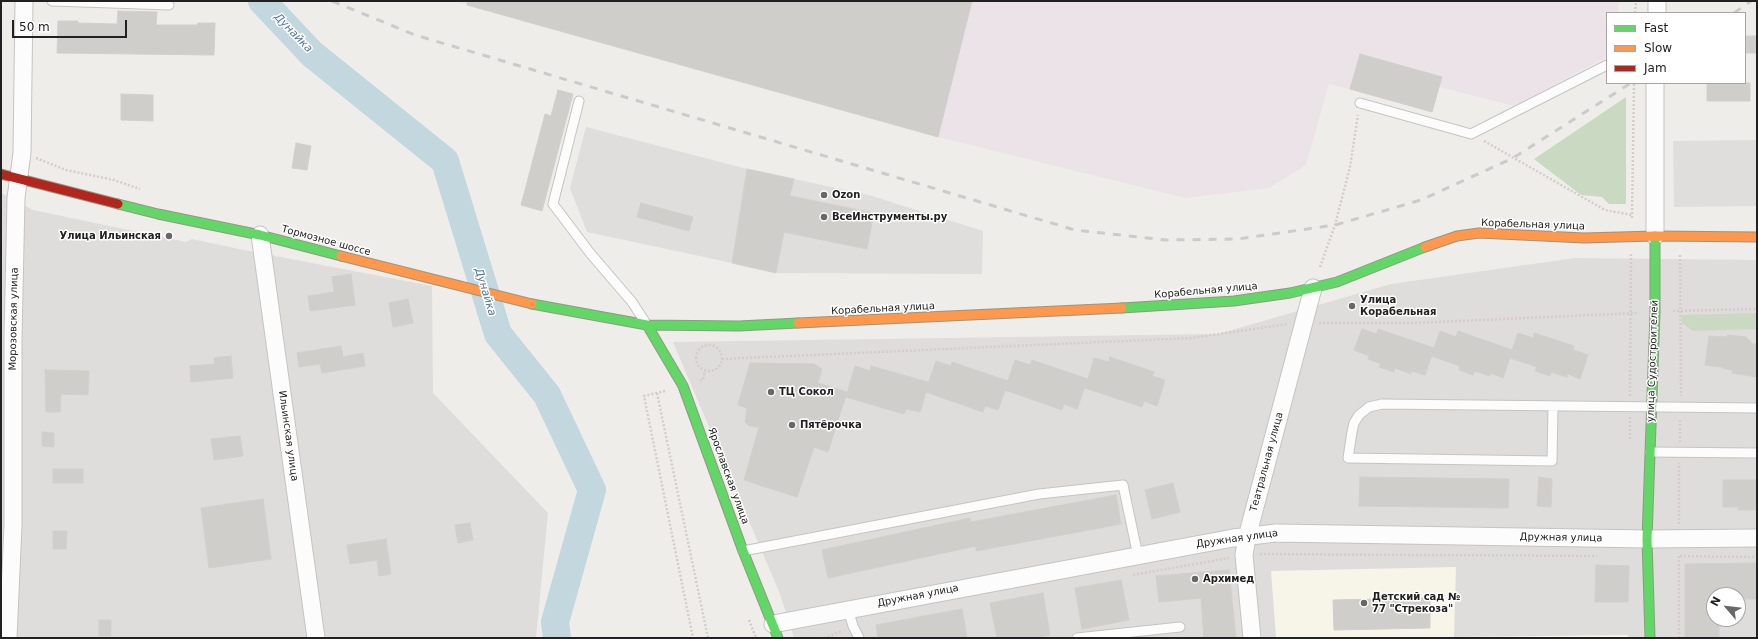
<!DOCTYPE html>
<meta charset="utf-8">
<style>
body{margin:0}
#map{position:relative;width:1758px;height:639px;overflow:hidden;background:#efedea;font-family:"DejaVu Sans",sans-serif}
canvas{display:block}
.frame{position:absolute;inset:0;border:2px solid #212121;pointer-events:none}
.legend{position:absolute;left:1606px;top:12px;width:140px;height:72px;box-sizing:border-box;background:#fff;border:1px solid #a6a6a6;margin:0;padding:5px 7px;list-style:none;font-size:12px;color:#212121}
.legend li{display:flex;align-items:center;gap:8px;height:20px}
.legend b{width:20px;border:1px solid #a6a6a6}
.north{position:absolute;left:1706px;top:587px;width:40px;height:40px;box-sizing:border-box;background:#fff;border:1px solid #a6a6a6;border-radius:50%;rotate:298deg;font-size:11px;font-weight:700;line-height:16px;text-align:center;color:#212121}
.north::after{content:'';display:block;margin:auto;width:14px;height:18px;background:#696867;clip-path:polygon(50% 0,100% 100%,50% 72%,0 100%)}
.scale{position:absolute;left:12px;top:20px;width:115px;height:18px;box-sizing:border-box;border:2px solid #212121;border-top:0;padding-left:5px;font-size:12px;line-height:14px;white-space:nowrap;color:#212121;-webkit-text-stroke:3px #fff;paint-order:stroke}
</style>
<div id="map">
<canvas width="1758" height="639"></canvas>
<div class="frame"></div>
<ul class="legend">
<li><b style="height:5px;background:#63d668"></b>Fast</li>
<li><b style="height:5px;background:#ff974d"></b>Slow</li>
<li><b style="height:5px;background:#b3261e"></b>Jam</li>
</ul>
<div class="north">N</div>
<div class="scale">50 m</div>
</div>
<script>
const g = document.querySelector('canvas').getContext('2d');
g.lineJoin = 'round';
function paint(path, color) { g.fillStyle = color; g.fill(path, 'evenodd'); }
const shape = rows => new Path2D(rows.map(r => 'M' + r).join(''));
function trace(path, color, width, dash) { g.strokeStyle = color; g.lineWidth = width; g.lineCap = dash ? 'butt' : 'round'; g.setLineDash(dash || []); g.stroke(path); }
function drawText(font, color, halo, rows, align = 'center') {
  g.font = font + ' "DejaVu Sans",sans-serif'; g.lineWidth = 3; g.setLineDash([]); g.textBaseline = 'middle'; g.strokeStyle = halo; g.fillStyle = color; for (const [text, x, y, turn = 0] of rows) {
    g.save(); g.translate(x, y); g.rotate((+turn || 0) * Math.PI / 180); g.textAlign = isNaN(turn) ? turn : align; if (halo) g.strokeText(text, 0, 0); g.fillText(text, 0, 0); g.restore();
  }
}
const residential = shape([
 [1,193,33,210,186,242,192,239,244,250,432,286,433,393,548,513,536,638,1,638],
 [1575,258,1757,260,1757,638,794,638,780,594,673,342,1218,334,1391,284],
 [1714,595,1738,595,1738,619,1714,619]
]);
const industrial = shape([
 [454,1,1619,1,1618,13,1607,13,1607,57,1514,106,1439,87,1432,112,1329,84,1306,165,1269,188,1185,198,938,137]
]);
const education = shape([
 [1456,567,1454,637,1628,635,1628,638,1276,638,1271,571]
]);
const forest = shape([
 [1626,97,1626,204,1609,204,1602,197,1581,195,1534,159],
 [1757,313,1757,329,1693,331,1682,323,1681,315]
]);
const parking = shape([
 [586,127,747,169,732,263,587,232,570,188],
 [1757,140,1757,206,1674,207,1673,141],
 [794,179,869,195,983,231,982,274,776,273],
 [809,200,874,213,867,249]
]);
const river = shape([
 [262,1,312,54,445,161,498,334,547,395,592,490,555,622,557,638]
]);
const building = shape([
 [468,1,972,1,938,137,467,5,468,1],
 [118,11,157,12,156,25,197,25,198,23,215,23,214,55,57,53,58,21,78,21,78,23,117,24,118,11],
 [1745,36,1757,36,1757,53,1745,53,1745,36],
 [1360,54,1442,77,1432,112,1350,89,1360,54],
 [1707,83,1750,83,1750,101,1707,101,1707,83],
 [558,90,573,94,542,211,521,205,545,114,551,116,558,90],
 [121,94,153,95,153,121,121,120,121,94],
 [296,143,311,146,307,170,292,168,296,143],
 [747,169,794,179,790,196,874,213,867,249,784,232,776,273,732,263,747,169],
 [641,203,693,217,689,231,637,217,641,203],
 [351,274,355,305,310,311,308,296,334,292,332,277,351,274],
 [408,299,413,323,393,327,389,303,408,299],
 [1362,329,1377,334,1378,329,1434,348,1440,331,1456,337,1458,331,1512,350,1518,333,1533,338,1534,333,1574,346,1573,350,1588,355,1580,379,1568,374,1567,377,1551,372,1550,376,1535,371,1537,367,1510,358,1511,354,1503,378,1491,373,1490,376,1475,371,1473,375,1459,370,1460,366,1431,356,1433,352,1425,375,1411,371,1411,374,1395,368,1394,372,1379,367,1381,364,1368,359,1369,356,1354,350,1362,329],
 [1728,335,1746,337,1753,344,1757,344,1757,377,1732,373,1732,370,1722,368,1722,367,1705,365,1709,336,1727,337,1728,335],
 [341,346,343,357,363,353,365,366,322,373,320,364,299,367,297,353,341,346],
 [231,356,233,378,191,382,190,366,215,364,214,358,231,356],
 [1110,357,1154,372,1152,376,1165,380,1157,406,1144,401,1142,407,1085,388,1086,383,1077,409,1064,404,1062,410,1005,390,1007,385,998,410,985,406,983,412,926,392,920,412,906,409,904,414,846,397,855,366,870,371,871,366,928,382,927,387,936,361,951,366,952,362,1008,381,1015,360,1030,365,1032,360,1088,379,1094,358,1109,362,1110,357],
 [750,363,814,364,822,369,818,383,847,392,828,452,814,447,797,497,744,480,759,427,749,426,745,422,747,408,738,405,750,363],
 [45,370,89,371,88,395,61,394,60,412,46,412,45,370],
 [42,432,54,433,54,447,42,446,42,432],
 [240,436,243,456,214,460,211,439,240,436],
 [53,469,83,469,83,483,53,483,53,469],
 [1360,477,1509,479,1508,508,1359,506,1360,477],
 [1539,477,1552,479,1551,507,1537,506,1539,477],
 [1723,480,1757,480,1757,510,1738,510,1738,507,1723,507,1723,480],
 [1173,483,1180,512,1152,519,1145,490,1173,483],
 [1116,495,1121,524,976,551,976,546,828,578,822,550,970,518,971,522,1116,495],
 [263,499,271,559,209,568,201,508,263,499],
 [470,523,473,540,458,543,455,525,470,523],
 [53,531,67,531,66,549,53,549,53,531],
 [386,539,391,574,379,576,377,560,350,564,347,545,386,539],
 [1757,563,1757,599,1738,599,1738,595,1714,595,1714,619,1719,619,1719,638,1685,638,1685,564,1757,563],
 [1596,565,1629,566,1628,602,1595,602,1596,565],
 [1229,570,1236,638,1204,638,1201,598,1159,602,1156,576,1229,570],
 [1121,580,1129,620,1082,629,1075,588,1121,580],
 [1043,593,1050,635,1034,638,997,638,990,603,1043,593],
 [1430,598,1430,628,1334,630,1333,600,1430,598],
 [962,609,967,638,878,638,876,625,962,609],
 [99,620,111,620,111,636,99,636,99,620]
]);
const path = shape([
 [1635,13,1636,1],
 [1484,141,1605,210,1632,215],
 [36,158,66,170,114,180,140,189],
 [1632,218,1634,83],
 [1680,255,1681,396],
 [1320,267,1335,225,1350,167,1358,115],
 [1673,311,1757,309],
 [1319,323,1414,323,1638,313],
 '696 358a13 13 0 1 1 26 0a13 13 0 1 1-26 0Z',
 [722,359,1191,338,1288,324],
 [700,380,703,380,705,371],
 [665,391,644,396,693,638],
 [657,393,708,638],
 [1630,396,1631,253],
 [1630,417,1630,440],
 [1680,442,1680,419],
 [1679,524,1679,463],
 [1260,554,1597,556],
 [1680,556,1757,557],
 [1133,575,1229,558],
 [749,620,756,638],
 [824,638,842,631],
 [1679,638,1679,555]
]);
const lane = shape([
 [52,1,169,5],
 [579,101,553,204,590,253,632,302,645,322],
 [1360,103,1471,134,1607,65],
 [1553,406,1552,461,1348,458,1352,432,1354,423,1359,415,1369,407,1382,404,1757,408],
 [1650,452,1757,453],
 [743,551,1039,494,1123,485,1138,556],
 [848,609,853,626,859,638],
 [1077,638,1180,627]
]);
const street = shape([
 [1657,13,1657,1],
 [1655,83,1655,236],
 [260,235,316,638],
 [773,624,1233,538,1276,533,1647,539,1757,538],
 [8,638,13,525,13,339,16,198,22,153,24,1],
 [1252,638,1244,555,1247,537,1313,288]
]);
const fast = shape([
 [118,204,158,214,260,235,341,256],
 [532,304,647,325,739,326,798,323],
 [1122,308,1234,301,1290,293,1337,282,1425,247],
 [647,325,683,386,743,551,778,638],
 [1650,638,1647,539,1655,312,1655,236]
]);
const slow = shape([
 [1425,247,1457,236,1479,233,1584,238,1655,236,1757,237],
 [341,256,532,304],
 [798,323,1122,308]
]);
const jam = shape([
 [1,174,118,204]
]);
const rail = shape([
 [332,1,415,35,1075,230,1166,240,1238,239,1335,225,1421,200,1513,158,1631,83],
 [1734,13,1751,1]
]);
const markers = [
 [824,195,4,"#696867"],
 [824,217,4,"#696867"],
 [169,236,4,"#696867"],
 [1352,306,4,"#696867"],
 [771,392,4,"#696867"],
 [792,425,4,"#696867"],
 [1195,579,4,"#696867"],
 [1364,603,4,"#696867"]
];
const poiNames = [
 ["Ozon",832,195],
 ["ВсеИнструменты.ру",832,217],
 ["Улица Ильинская",161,236,"right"],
 ["Улица",1360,300],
 ["Корабельная",1360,312],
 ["ТЦ Сокол",779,392],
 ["Пятёрочка",800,425],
 ["Архимед",1203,579],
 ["Детский сад №",1372,597],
 ["77 \"Стрекоза\"",1372,609]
];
const streetNames = [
 ["Корабельная улица",1533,225,2],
 ["Тормозное шоссе",326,241,15],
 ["Корабельная улица",1206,291,-5],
 ["Корабельная улица",883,309,-3],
 ["Морозовская улица",14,319,-89],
 ["улица Судостроителей",1653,361,-88],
 ["Ильинская улица",288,436,82],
 ["Театральная улица",1267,462,-75],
 ["Ярославская улица",728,476,70],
 ["Дружная улица",1561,538,1],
 ["Дружная улица",1237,539,-8],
 ["Дружная улица",918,596,-11]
];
const waterNames = [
 ["Дунайка",293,33,46],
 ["Дунайка",485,292,73]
];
paint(residential, '#dedddb');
paint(industrial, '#ece3e8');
paint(education, '#f6f5e8');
paint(forest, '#cadac2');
paint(parking, '#dfdedd');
trace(river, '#c2d7de', 28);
paint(building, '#d0cecb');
trace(building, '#d2cfcc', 1);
trace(lane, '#c5c4c2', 11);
trace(street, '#c5c4c2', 19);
trace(fast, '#959783', 11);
trace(slow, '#959783', 11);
trace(jam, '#959783', 11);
trace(path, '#d6ccca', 2.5, [2, 2]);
trace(lane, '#fdfcfc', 9);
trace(street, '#fdfcfc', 17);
trace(fast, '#63d668', 9);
trace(slow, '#ff974d', 9);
trace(jam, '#b3261e', 9);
trace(rail, '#cbcbcb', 3, [8, 8]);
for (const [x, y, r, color] of markers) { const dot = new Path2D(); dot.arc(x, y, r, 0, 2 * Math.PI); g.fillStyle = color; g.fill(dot); trace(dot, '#fff', 1.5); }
drawText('bold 10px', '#212121', '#fff', poiNames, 'left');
drawText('10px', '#212121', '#fff', streetNames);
drawText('italic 11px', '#5376a0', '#fff', waterNames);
</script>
